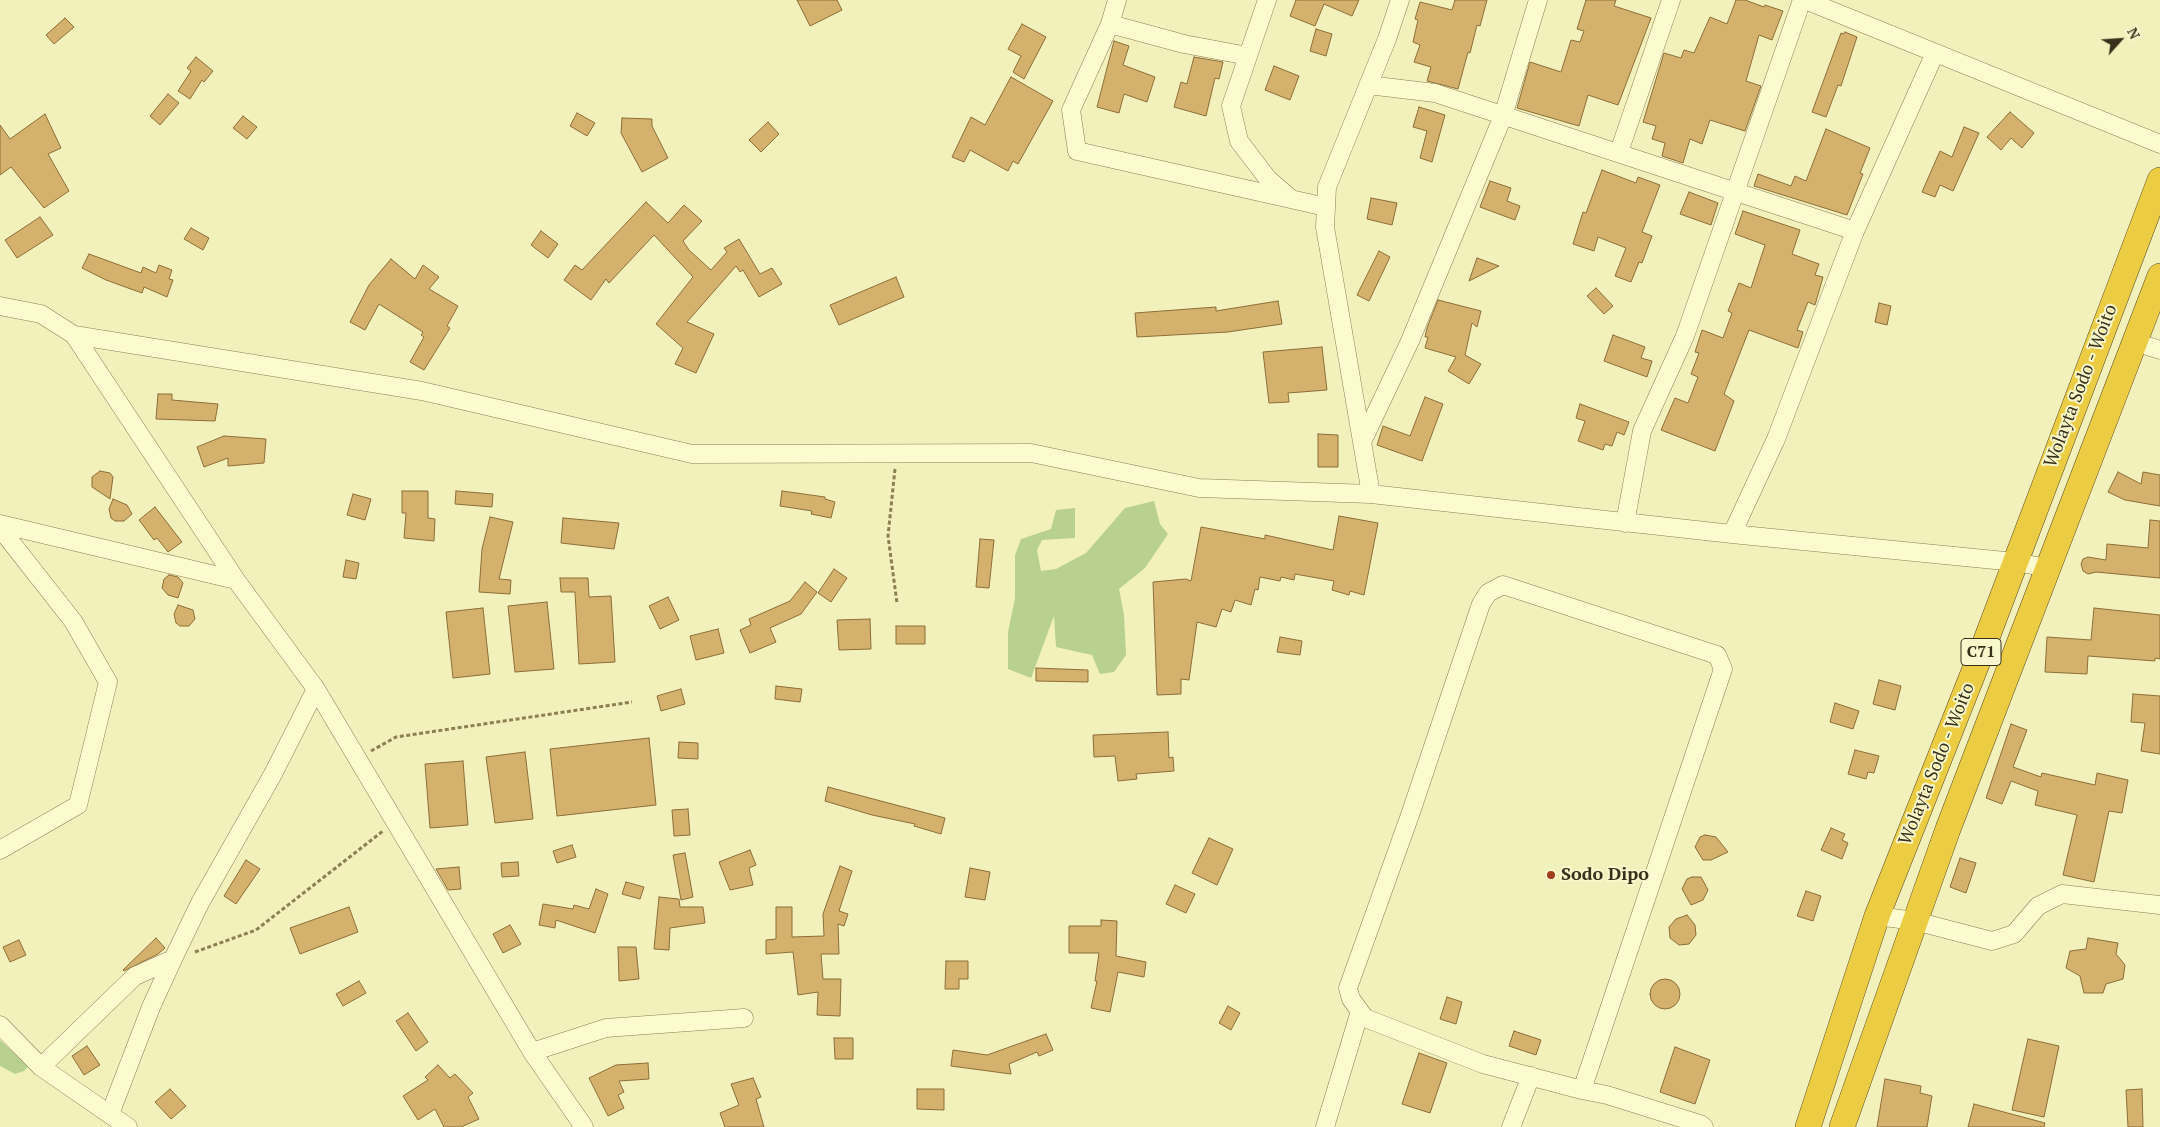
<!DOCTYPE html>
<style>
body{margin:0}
#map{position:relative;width:2160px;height:1127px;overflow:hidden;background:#f2f0bb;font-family:"PT Serif",serif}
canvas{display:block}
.north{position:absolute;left:2095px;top:15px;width:50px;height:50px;-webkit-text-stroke:4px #f9f7cc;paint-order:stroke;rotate:64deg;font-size:14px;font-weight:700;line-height:20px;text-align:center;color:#38301a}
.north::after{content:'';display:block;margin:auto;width:18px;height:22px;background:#38301a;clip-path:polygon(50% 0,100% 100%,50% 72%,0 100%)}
</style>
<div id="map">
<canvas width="2160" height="1127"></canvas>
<div class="north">N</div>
</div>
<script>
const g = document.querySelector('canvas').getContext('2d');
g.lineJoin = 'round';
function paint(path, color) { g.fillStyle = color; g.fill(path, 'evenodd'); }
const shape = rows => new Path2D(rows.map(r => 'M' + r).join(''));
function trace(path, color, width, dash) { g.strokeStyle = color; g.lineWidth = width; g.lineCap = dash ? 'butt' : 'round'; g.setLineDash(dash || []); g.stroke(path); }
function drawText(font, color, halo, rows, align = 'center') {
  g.font = font + ' "PT Serif",serif'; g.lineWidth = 4; g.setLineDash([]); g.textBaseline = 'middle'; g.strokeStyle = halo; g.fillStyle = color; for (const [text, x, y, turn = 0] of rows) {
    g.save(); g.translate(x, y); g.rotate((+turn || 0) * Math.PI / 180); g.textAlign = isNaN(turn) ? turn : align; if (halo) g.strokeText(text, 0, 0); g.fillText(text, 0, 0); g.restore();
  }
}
const green = shape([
 [1154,501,1160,524,1168,534,1145,568,1119,589,1124,615,1126,655,1114,672,1100,674,1092,655,1056,647,1054,616,1031,678,1008,669,1008,632,1015,598,1015,555,1021,539,1051,529,1056,510,1075,508,1075,538,1042,540,1037,550,1041,571,1056,569,1086,553,1125,508],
 [0,1040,29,1066,24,1071,15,1074,0,1066]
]);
const building = shape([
 [797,0,837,0,842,10,810,26,797,0],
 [1296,0,1359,0,1352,16,1324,4,1315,26,1290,16,1296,0],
 [1455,0,1487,0,1480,26,1477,25,1470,53,1468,52,1458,89,1427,81,1431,67,1414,62,1420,45,1413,42,1418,20,1415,19,1420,2,1452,10,1455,0],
 [1586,0,1616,0,1614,6,1651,18,1618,105,1588,95,1579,126,1517,108,1530,62,1561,72,1571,40,1580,42,1584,31,1577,29,1586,0],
 [1736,0,1745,0,1764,7,1765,5,1783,11,1772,40,1759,35,1746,81,1761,86,1745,131,1710,120,1702,144,1690,139,1683,163,1662,156,1665,143,1652,139,1656,126,1643,122,1664,53,1681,58,1684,50,1694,53,1710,17,1727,24,1736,0],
 [65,18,74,27,54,44,46,35,65,18],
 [1022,24,1046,37,1024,79,1013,72,1021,56,1008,49,1022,24],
 [1316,29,1332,34,1326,56,1310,51,1316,29],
 [1845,32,1857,37,1841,86,1838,85,1826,117,1812,112,1841,33,1844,34,1845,32],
 [1114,41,1129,46,1123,65,1155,77,1147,102,1124,94,1119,113,1097,107,1114,41],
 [196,57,213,71,204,82,202,80,190,99,178,91,191,71,187,68,196,57],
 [1194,57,1223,62,1219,79,1215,78,1206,116,1174,107,1181,82,1187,84,1194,57],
 [1274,66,1299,76,1290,100,1265,90,1274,66],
 [1011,77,1053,101,1018,164,1013,161,1008,171,970,150,964,162,952,157,971,117,985,125,1011,77],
 [168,94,179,103,160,125,150,116,168,94],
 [1419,107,1445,115,1432,162,1420,158,1427,131,1413,127,1419,107],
 [2010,112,2034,133,2022,148,2011,138,2001,150,1987,137,2010,112],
 [577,113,595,123,587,136,570,126,577,113],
 [45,114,61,148,48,154,69,191,44,208,11,167,0,175,0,125,10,139,45,114],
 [243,116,257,127,247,139,233,128,243,116],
 [622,118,652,119,652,126,668,158,642,172,621,133,622,118],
 [768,122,779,134,761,152,749,140,768,122],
 [1964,127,1979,133,1953,191,1940,185,1935,197,1922,192,1940,151,1952,157,1964,127],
 [1826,129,1870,148,1860,173,1863,174,1847,215,1754,186,1758,174,1791,186,1795,176,1806,181,1826,129],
 [1602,170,1636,183,1638,177,1660,185,1642,232,1652,236,1642,263,1639,262,1631,282,1615,276,1626,248,1598,237,1594,251,1573,244,1583,212,1586,213,1602,170],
 [1490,181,1511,188,1507,201,1520,206,1515,220,1480,207,1490,181],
 [1689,192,1718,203,1711,225,1680,214,1689,192],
 [1371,198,1397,203,1392,225,1367,219,1371,198],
 [646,202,668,223,684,205,702,221,683,241,689,250,711,270,727,252,724,248,739,239,760,274,772,268,782,284,759,297,743,270,740,272,736,266,687,322,714,334,696,373,675,364,683,348,656,324,693,277,654,235,609,283,606,279,591,300,564,280,575,265,582,270,646,202],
 [1743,211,1800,230,1792,254,1819,264,1815,275,1823,277,1815,305,1808,302,1797,330,1803,332,1798,348,1749,330,1724,394,1734,401,1715,451,1661,430,1675,398,1688,403,1698,377,1691,374,1699,353,1695,352,1702,330,1723,338,1732,313,1728,311,1739,283,1751,288,1765,245,1735,234,1743,211],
 [40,217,53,235,17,258,5,240,40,217],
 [191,228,209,238,203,250,184,239,191,228],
 [541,231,558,244,548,258,531,245,541,231],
 [1379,251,1390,257,1369,301,1357,295,1379,251],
 [89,254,141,273,143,267,156,273,159,265,172,270,169,279,173,280,167,297,144,287,142,293,106,280,82,268,89,254],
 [1477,258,1499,266,1469,281,1477,258],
 [391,259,415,279,423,265,439,277,429,289,458,306,447,326,450,328,424,370,410,362,424,337,421,335,423,332,379,304,365,330,350,322,369,285,391,259],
 [896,277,904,297,839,325,830,305,896,277],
 [1596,288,1613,306,1604,314,1587,296,1596,288],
 [1438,300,1481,311,1477,327,1472,323,1465,355,1481,364,1469,384,1448,371,1456,357,1425,348,1428,337,1425,337,1427,328,1438,300],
 [1278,301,1282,324,1228,332,1137,337,1135,313,1216,307,1216,311,1278,301],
 [1879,303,1891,306,1887,325,1875,322,1879,303],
 [1613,335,1645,347,1641,358,1652,361,1647,377,1604,361,1613,335],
 [1322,347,1327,390,1288,393,1289,402,1269,403,1263,352,1322,347],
 [158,394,172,394,172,400,218,404,215,421,156,419,158,394],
 [1425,397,1443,404,1422,461,1377,445,1383,426,1410,436,1425,397],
 [1580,404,1629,422,1624,435,1617,432,1612,446,1605,444,1603,450,1578,441,1585,421,1576,418,1580,404],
 [1318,434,1338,435,1338,467,1318,467,1318,434],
 [224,436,266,439,264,463,228,466,228,458,204,467,197,447,224,436],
 [100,471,110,473,113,477,110,499,92,487,92,477,100,471],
 [2118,472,2141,484,2143,472,2160,475,2160,506,2125,500,2108,492,2118,472],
 [402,491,428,491,428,518,435,519,434,541,404,538,406,513,402,513,402,491],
 [456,491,493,494,492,507,455,504,456,491],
 [782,491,825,497,825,499,835,502,831,518,811,514,812,511,780,506,782,491],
 [353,494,371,499,365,520,347,515,353,494],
 [113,499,127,505,132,514,124,521,115,521,111,518,109,509,113,499],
 [155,507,182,542,168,552,157,538,154,540,139,520,155,507],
 [1339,516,1378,523,1364,595,1350,591,1349,595,1332,590,1334,581,1295,574,1294,580,1281,577,1280,581,1260,577,1258,590,1255,589,1251,605,1235,600,1231,612,1222,609,1216,627,1197,622,1189,680,1181,679,1181,694,1157,695,1153,582,1186,579,1191,581,1201,527,1265,539,1265,535,1333,550,1339,516],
 [490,517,513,522,499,579,511,580,510,594,479,592,482,549,490,517],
 [563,518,619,523,614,549,561,543,563,518],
 [2150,520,2160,521,2160,578,2096,572,2088,574,2083,571,2081,564,2083,559,2088,557,2106,560,2107,544,2148,548,2150,520],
 [980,539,994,540,989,588,976,587,980,539],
 [346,560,359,563,356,579,343,577,346,560],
 [834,569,847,578,831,602,818,593,834,569],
 [169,575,178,577,183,583,178,598,168,595,162,588,164,579,169,575],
 [560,578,588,578,589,597,611,596,615,662,579,664,575,592,561,592,560,578],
 [805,582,817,592,801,614,770,628,776,642,750,653,740,630,751,625,749,619,790,601,805,582],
 [668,597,679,620,660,629,649,606,668,597],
 [547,602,554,669,515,672,508,606,547,602],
 [178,605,193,610,195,619,189,626,180,626,176,623,174,614,178,605],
 [483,608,490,674,453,678,446,612,483,608],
 [2094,608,2160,615,2160,659,2155,658,2155,661,2088,656,2087,674,2045,672,2047,637,2091,640,2094,608],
 [870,619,871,649,839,650,837,620,870,619],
 [896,626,925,626,925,644,896,644,896,626],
 [718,629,724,653,696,660,690,636,718,629],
 [1280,637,1302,641,1300,655,1277,652,1280,637],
 [1036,668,1088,670,1088,682,1036,681,1036,668],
 [1879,680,1901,686,1895,710,1873,704,1879,680],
 [776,686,802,689,800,702,775,699,776,686],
 [681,689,685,704,661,711,657,696,681,689],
 [2133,694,2160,696,2160,754,2141,751,2145,723,2131,722,2133,694],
 [1835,703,1859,711,1853,729,1830,722,1835,703],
 [2011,724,2027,730,2013,767,2041,777,2042,773,2095,785,2097,773,2128,780,2122,813,2109,811,2094,882,2063,875,2077,815,2035,805,2038,791,2011,781,2002,804,1986,798,2011,724],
 [1168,732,1169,758,1173,757,1174,771,1136,774,1137,779,1118,781,1115,756,1094,757,1093,735,1168,732],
 [649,738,656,805,557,816,550,749,649,738],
 [679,742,698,743,698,759,678,758,679,742],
 [1855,750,1879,756,1874,773,1868,772,1866,779,1848,774,1855,750],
 [525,752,533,819,495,823,486,757,525,752],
 [463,761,468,825,430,828,425,764,463,761],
 [828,787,945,818,941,834,914,826,915,824,872,815,825,801,828,787],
 [688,809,690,835,674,836,672,810,688,809],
 [1831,828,1845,834,1842,840,1848,843,1842,859,1821,850,1831,828],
 [1705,835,1716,837,1728,852,1711,860,1703,860,1695,847,1700,837,1705,835],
 [1209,838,1233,849,1217,885,1192,873,1209,838],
 [572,845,576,857,557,863,553,851,572,845],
 [750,850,756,865,749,868,753,885,730,890,719,862,750,850],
 [685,853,693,897,681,900,673,855,685,853],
 [1960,858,1976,863,1966,893,1950,887,1960,858],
 [246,860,260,869,236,904,224,896,246,860],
 [518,862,519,876,502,877,501,863,518,862],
 [840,866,852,871,839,911,848,914,844,926,838,924,839,954,821,954,823,979,841,979,840,1016,817,1015,818,992,798,995,793,952,766,954,766,940,776,939,776,907,792,907,792,937,824,936,823,914,840,866],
 [459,867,461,889,448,890,436,869,459,867],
 [970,868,990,872,985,900,965,897,970,868],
 [1692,877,1701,877,1708,890,1703,900,1691,905,1682,889,1687,879,1692,877],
 [626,882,644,887,640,899,622,894,626,882],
 [1175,885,1195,894,1186,913,1166,904,1175,885],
 [596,889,608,894,595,933,556,920,555,928,539,925,543,904,573,909,574,905,589,909,596,889],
 [1806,891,1821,896,1813,921,1797,916,1806,891],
 [659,897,679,899,680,907,703,907,705,923,670,928,669,950,654,949,659,897],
 [349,907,358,932,300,954,290,928,349,907],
 [1687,915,1695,925,1696,935,1689,944,1679,945,1670,938,1669,927,1676,919,1687,915],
 [1101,920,1117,921,1116,956,1146,962,1144,977,1118,972,1110,1012,1091,1008,1097,981,1095,981,1099,953,1069,953,1069,926,1101,926,1101,920],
 [510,925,521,944,503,953,493,934,510,925],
 [156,938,165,948,158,954,124,971,123,970,156,938],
 [2088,938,2118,943,2116,954,2125,965,2123,979,2106,984,2103,993,2084,993,2080,976,2066,968,2070,951,2086,949,2088,938],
 [19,940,26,955,10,962,3,947,19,940],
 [618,947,636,947,639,979,619,981,618,947],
 [946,961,968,961,968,979,959,979,959,989,945,989,946,961],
 '1650 994a15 15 0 1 1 30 0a15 15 0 1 1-30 0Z',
 [359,981,366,993,343,1006,336,994,359,981],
 [1447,997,1462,1002,1456,1024,1440,1019,1447,997],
 [1228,1006,1240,1013,1231,1030,1219,1023,1228,1006],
 [408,1013,428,1042,416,1051,396,1021,408,1013],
 [1514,1031,1541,1040,1536,1055,1509,1046,1514,1031],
 [1046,1034,1053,1050,1039,1056,1037,1052,1009,1064,1011,1074,951,1066,953,1050,987,1055,1046,1034],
 [834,1038,853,1038,853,1059,835,1059,834,1038],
 [2028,1039,2059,1046,2044,1117,2012,1110,2028,1039],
 [87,1046,100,1065,84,1075,72,1056,87,1046],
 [1675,1047,1710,1060,1695,1104,1660,1092,1675,1047],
 [1419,1053,1447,1063,1430,1113,1402,1104,1419,1053],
 [648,1063,649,1079,619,1081,624,1092,618,1095,624,1108,608,1116,589,1078,616,1065,648,1063],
 [438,1065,450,1078,455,1074,473,1093,468,1097,479,1119,461,1127,444,1127,435,1109,418,1120,403,1096,428,1080,425,1077,438,1065],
 [753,1078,761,1097,756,1099,764,1127,725,1127,720,1113,739,1105,731,1084,753,1078],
 [1885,1079,1921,1086,1920,1093,1932,1096,1927,1127,1877,1127,1885,1079],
 [170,1089,186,1106,171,1119,155,1102,170,1089],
 [917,1089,944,1089,944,1110,917,1109,917,1089],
 [2142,1089,2143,1127,2128,1127,2126,1090,2142,1089],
 [1974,1104,2045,1123,2044,1127,1968,1127,1974,1104]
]);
const path = shape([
 [895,469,888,536,897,603],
 [371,751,396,737,632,702],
 [195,952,256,930,383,831]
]);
const minor = shape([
 [1117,0,1110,24,1071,110,1077,151,1326,207],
 [1267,0,1231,106,1239,141,1268,179,1290,198],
 [1805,0,2160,144],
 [1110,24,1184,44,1248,56],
 [1368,85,1435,93,1855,231],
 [1619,152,1671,0],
 [0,306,41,314,74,335,422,391,692,454,1031,453,1199,488,1371,494,1732,534,2015,562,2048,568],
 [74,335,236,580,316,689,532,1052,584,1127],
 [2135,342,2160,350],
 [1363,440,1410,341,1503,116,1538,0],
 [1371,494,1325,227,1327,187,1387,39,1400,0],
 [1625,523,1642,431,1685,336,1802,0],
 [0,524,236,580],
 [0,528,73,621,108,682,78,805,0,850],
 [1732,534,1776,439,1855,231,1935,53],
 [1877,916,1915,921,1992,941,2014,934,2038,906,2062,894,2160,905],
 [0,1025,41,1067,128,1127],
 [532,1052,606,1028,744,1018],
 [41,1067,135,976,173,959],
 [1582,1090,1723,669,1717,655,1503,585,1488,593,1481,604,1410,815,1348,988,1351,999,1365,1018,1483,1064,1582,1090,1607,1095,1700,1124,1704,1127],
 [110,1114,151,1007,173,959,200,903,273,774,316,689],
 [1325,1127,1360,1011],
 [1511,1127,1531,1076]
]);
const highway = shape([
 [1808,1127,1877,916,1980,656,2160,180],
 [1842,1127,1948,829,2160,276]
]);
const markers = [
 [1551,875,5,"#a03e1e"]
];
const shields = [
 [1981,652,40]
];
const shieldNames = [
 ["C71",1981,652]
];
const streetNames = [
 ["Wolayta Sodo - Woito",2081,386,-69],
 ["Wolayta Sodo - Woito",1937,764,-68]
];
const poiNames = [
 ["Sodo Dipo",1561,875]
];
paint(green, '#b8d18f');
paint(building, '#d4b26d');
trace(building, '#8c6e37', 1);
trace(minor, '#8b7f53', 19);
trace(highway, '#584a29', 26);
trace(path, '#8b7f53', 3, [4, 2.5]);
trace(minor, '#fcfacf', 18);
trace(highway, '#eccc42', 25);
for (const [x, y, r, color] of markers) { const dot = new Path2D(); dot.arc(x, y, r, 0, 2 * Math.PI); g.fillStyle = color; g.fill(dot); trace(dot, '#f9f7cc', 2); }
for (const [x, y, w] of shields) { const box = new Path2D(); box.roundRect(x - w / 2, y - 13.5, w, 27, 4); g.fillStyle = '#f9f7cc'; g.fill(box); trace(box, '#38301a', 1); }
drawText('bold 16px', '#38301a', null, shieldNames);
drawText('18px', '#38301a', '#f9f7cc', streetNames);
drawText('bold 18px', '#38301a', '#f9f7cc', poiNames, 'left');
</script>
